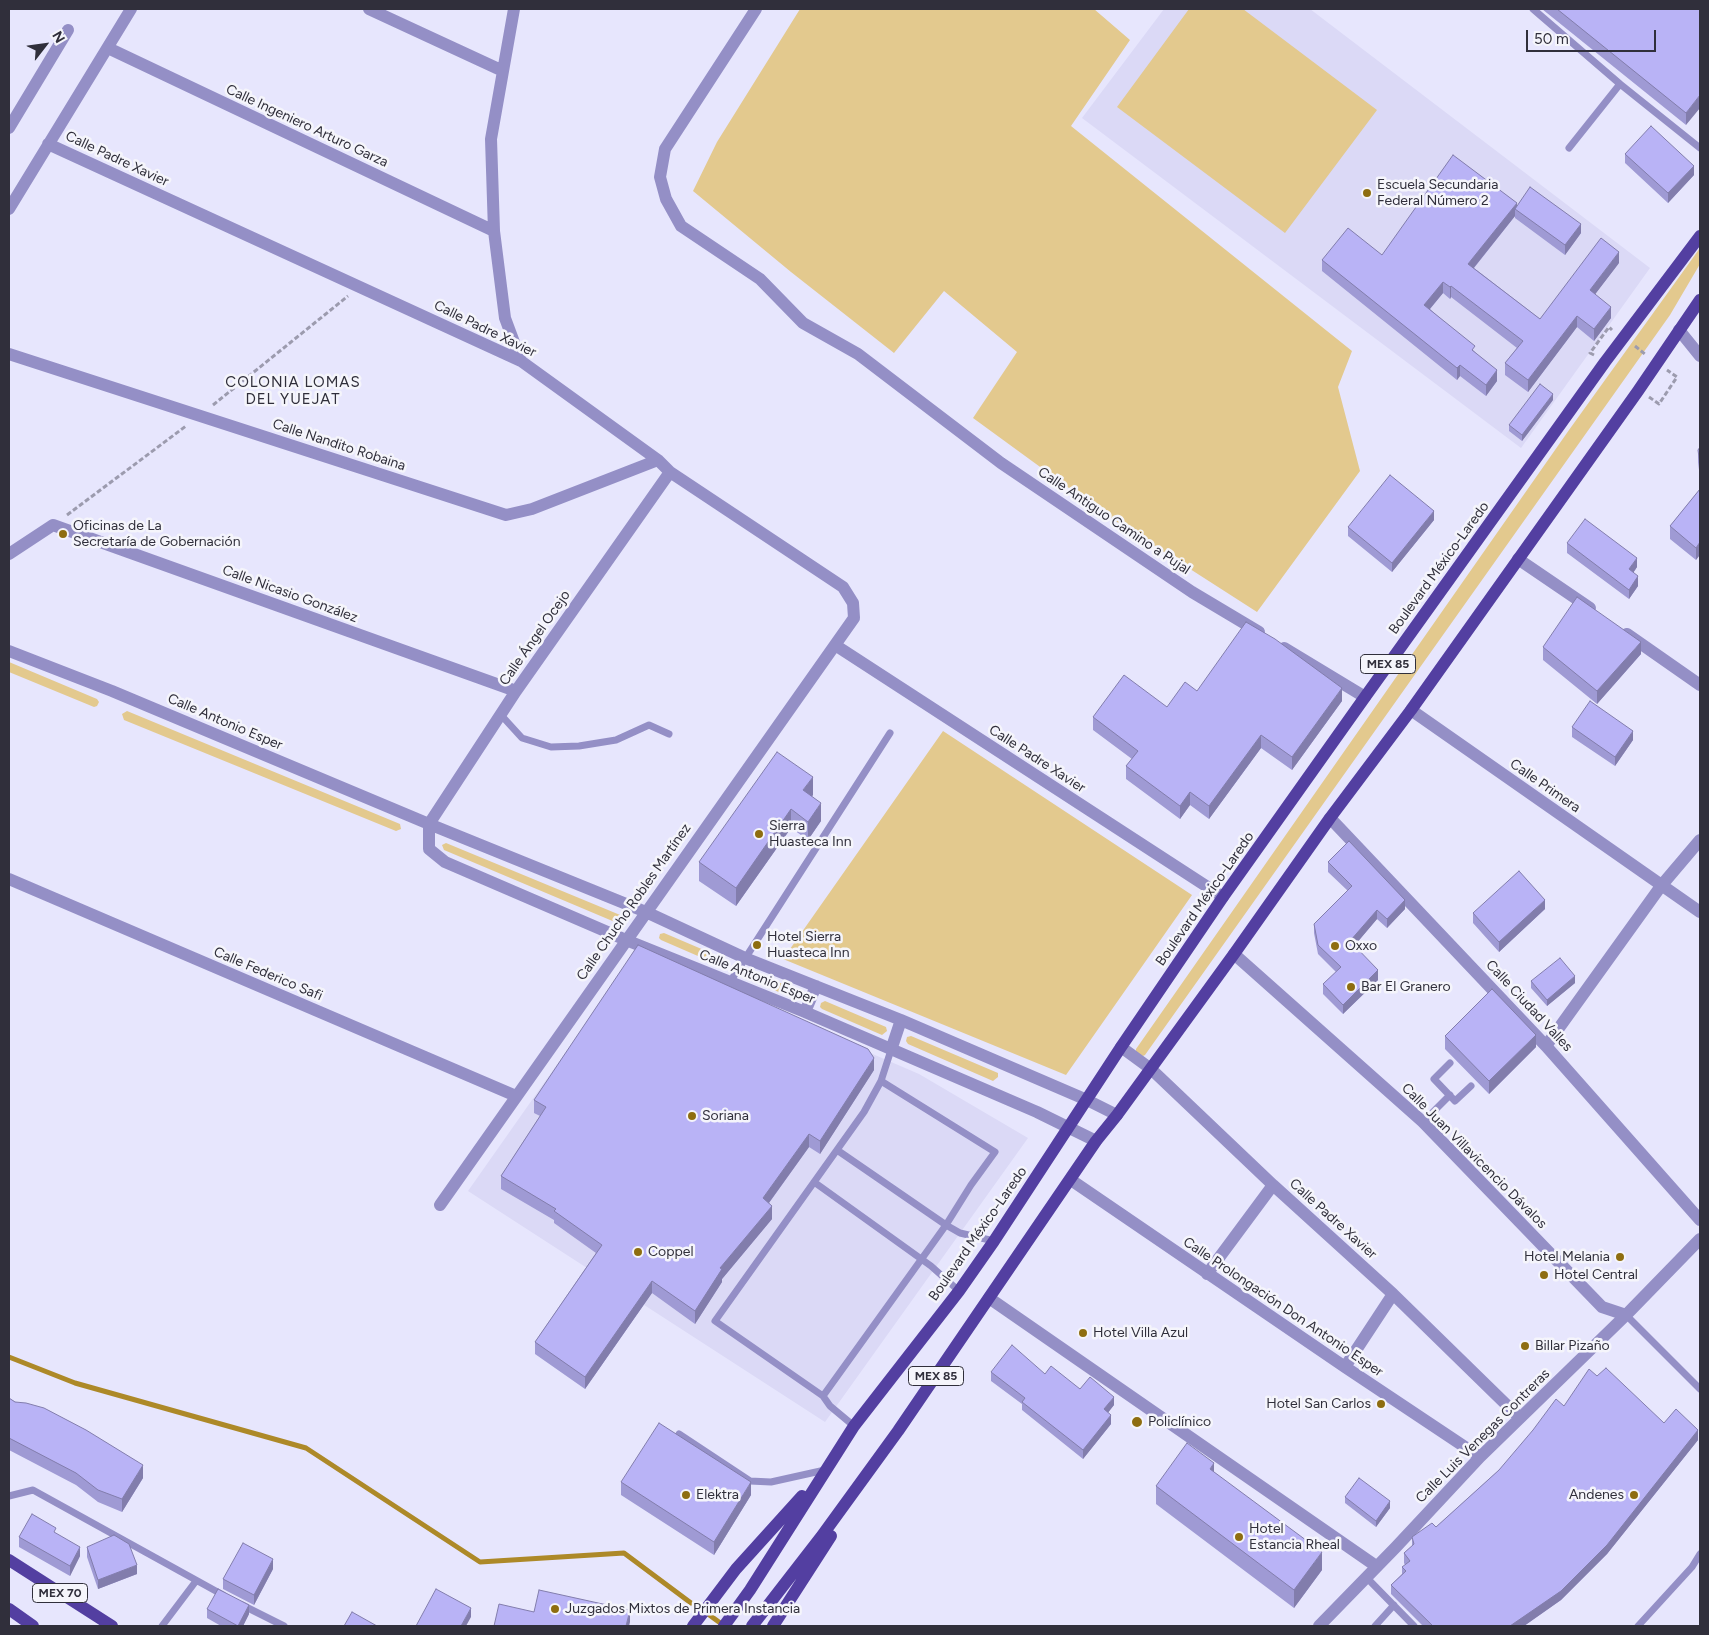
<!DOCTYPE html>
<meta charset="utf-8">
<style>
body{margin:0}
#map{position:relative;width:1709px;height:1635px;overflow:hidden;background:#e7e6fd;font-family:Figtree,sans-serif}
canvas{display:block}
.frame{position:absolute;inset:0;border:10px solid #302f3b;pointer-events:none}
.north{position:absolute;left:20px;top:20px;width:50px;height:50px;-webkit-text-stroke:4px #f5f5fb;paint-order:stroke;rotate:60deg;font-size:14px;font-weight:700;line-height:20px;text-align:center;color:#302f3b}
.north::after{content:'';display:block;margin:auto;width:18px;height:22px;background:#302f3b;clip-path:polygon(50% 0,100% 100%,50% 72%,0 100%)}
.scale{position:absolute;left:1526px;top:30px;width:130px;height:22px;box-sizing:border-box;border:2px solid #302f3b;border-top:0;padding-left:6px;font-size:15px;line-height:18px;white-space:nowrap;color:#302f3b;-webkit-text-stroke:4px #f5f5fb;paint-order:stroke}
</style>
<div id="map">
<canvas width="1709" height="1635"></canvas>
<div class="frame"></div>
<div class="north">N</div>
<div class="scale">50 m</div>
</div>
<script>
const g = document.querySelector('canvas').getContext('2d');
g.lineJoin = 'round';
function paint(path, color) { g.fillStyle = color; g.fill(path, 'evenodd'); }
const shape = rows => new Path2D(rows.map(r => 'M' + r).join(''));
function trace(path, color, width, dash) { g.strokeStyle = color; g.lineWidth = width; g.lineCap = dash ? 'butt' : 'round'; g.setLineDash(dash || []); g.stroke(path); }
function drawText(font, color, halo, rows, align = 'center') {
  g.font = font + ' Figtree,sans-serif'; g.lineWidth = 5; g.setLineDash([]); g.textBaseline = 'middle'; g.strokeStyle = halo; g.fillStyle = color; for (const [text, x, y, turn = 0] of rows) {
    g.save(); g.translate(x, y); g.rotate((+turn || 0) * Math.PI / 180); g.textAlign = isNaN(turn) ? turn : align; if (halo) g.strokeText(text, 0, 0); g.fillText(text, 0, 0); g.restore();
  }
}
const built = shape([
 [1164,9,1310,9,1650,268,1521,448,1082,118],
 [636,952,919,1074,1028,1138,825,1422,468,1191]
]);
const green = shape([
 [800,9,1094,9,1130,40,1071,126,1352,351,1338,387,1360,471,1257,612,1106,515,973,418,1017,352,944,291,894,353,791,272,693,191,717,142],
 [1189,9,1243,9,1377,110,1285,233,1117,107],
 [1700,248,1700,264,1670,315,1145,1055,1143,1056,1136,1054,1136,1049,1569,430],
 [9,662,97,699,99,702,97,706,94,707,9,672],
 [127,711,400,824,401,829,396,831,124,720,122,714],
 [943,731,1192,895,1066,1075,783,959],
 [446,843,625,917,627,920,626,924,622,925,444,850,442,845],
 [664,933,725,959,726,963,724,966,721,966,661,940,659,938,660,934],
 [748,969,792,988,793,992,791,995,788,996,744,977,743,975,744,971],
 [825,1001,886,1027,887,1031,882,1035,822,1009,820,1007,821,1003],
 [911,1036,998,1073,998,1077,993,1081,908,1044,906,1041,907,1037]
]);
const stream = shape([
 [9,1357,75,1383,306,1448,480,1562,624,1553,691,1603],
 [708,1614,723,1625]
]);
const path = shape([
 [1635,346,1646,355],
 [1594,355,1590,353,1609,327,1612,330],
 [1649,397,1659,404,1677,377,1667,370],
 [213,405,348,296],
 [67,515,186,426]
]);
const lane = shape([
 [1533,9,1620,84],
 [1569,148,1620,84,1700,148],
 [501,715,522,738,551,747,579,746,616,740,649,725,669,734],
 [730,982,890,733],
 [1450,1063,1434,1079,1455,1101,1471,1086],
 [881,1081,995,1152,971,1185,946,1225,823,1396,715,1321,864,1112,881,1081,891,1050],
 [1423,1122,1450,1095],
 [837,1150,946,1225,960,1233,994,1241],
 [814,1182,931,1266,959,1291],
 [1626,1315,1700,1389],
 [823,1396,830,1406,854,1426],
 [679,1434,750,1481,771,1482,825,1470],
 [9,1496,33,1490,223,1595],
 [1366,1577,1414,1626],
 [242,1605,284,1626],
 [162,1626,196,1581],
 [1375,1626,1394,1605],
 [1638,1626,1692,1567,1700,1554]
]);
const street = shape([
 [369,9,503,71],
 [514,9,491,139,494,231,505,318,521,361],
 [756,9,665,149,660,177,666,199,681,226,760,279,803,323,858,354,1001,463,1192,592,1259,632],
 [108,48,494,231],
 [9,128,68,30],
 [48,144,521,361,658,460,670,472,843,587,853,603,854,618,440,1205],
 [9,209,131,9],
 [1679,330,1700,356],
 [9,354,506,515,532,509,658,460],
 [9,554,53,525,516,691],
 [1518,559,1590,608],
 [1627,634,1700,685],
 [835,645,1223,897],
 [1284,648,1365,697],
 [9,651,112,691,429,824,646,912,745,958,901,1020,1087,1100,1117,1115],
 [1411,710,1700,912],
 [1330,818,1546,1046,1700,1220],
 [429,824,429,849,445,862,626,940,805,1012,1037,1112,1096,1141],
 [429,824,516,691,670,472],
 [9,879,516,1096],
 [1234,954,1423,1122,1602,1307,1626,1315],
 [805,1012,816,986],
 [1546,1046,1661,886,1700,840],
 [1121,1047,1151,1069,1273,1185,1393,1294,1520,1418],
 [891,1050,901,1020],
 [1071,1180,1345,1367,1480,1457],
 [1207,1274,1273,1185],
 [989,1298,1376,1566],
 [1345,1367,1393,1294],
 [1319,1626,1396,1547,1480,1457,1626,1315,1700,1239]
]);
const primary = shape([
 [9,1560,112,1626],
 [9,1609,33,1626],
 [693,1626,736,1569,802,1496],
 [724,1626,750,1590,854,1426,959,1291,994,1241,1121,1047,1223,897,1365,697,1605,362,1700,236],
 [752,1626,821,1537,898,1431,1096,1141,1117,1115,1234,954,1330,818,1411,710,1638,391,1700,300],
 [773,1626,831,1536]
]);
const wall = shape([
 [1542,9,1700,9,1686,125],
 [1625,154,1694,175,1668,203,1625,163],
 [1517,207,1581,233,1565,255,1515,218,1515,216,1474,268,1540,319,1619,263,1595,294,1611,318,1594,341,1577,327,1528,392,1505,375,1505,363,1517,348,1451,297,1450,299,1443,293,1430,309,1475,352,1497,381,1486,396,1460,376,1457,380,1322,271,1322,260,1382,255],
 [1553,400,1522,441,1509,431,1509,425],
 [1700,447,1700,478,1698,462,1698,450],
 [1700,489,1696,560,1670,539,1670,526],
 [1434,520,1392,572,1348,536,1348,527],
 [1567,543,1637,567,1633,573,1638,586,1629,599,1567,553],
 [1543,647,1641,654,1597,704,1543,660],
 [1197,691,1342,701,1292,770,1261,748,1209,819,1190,805,1180,819,1126,779,1126,766,1132,759,1093,730,1093,717,1167,707],
 [1572,727,1633,740,1615,766,1572,737],
 [813,795,812,796,821,821,808,840,791,828,736,906,699,881,699,862],
 [1328,862,1405,909,1387,928,1377,919,1354,946,1378,980,1343,1014,1323,994,1323,984,1336,972,1318,954,1314,933,1314,924,1348,891,1328,872],
 [1545,909,1499,952,1473,923,1473,913],
 [1531,981,1575,983,1547,1006,1531,988],
 [1445,1036,1536,1047,1489,1094,1445,1049],
 [874,1070,820,1154,809,1147,769,1203,772,1219,722,1279,722,1282,695,1324,652,1293,585,1389,535,1354,535,1342,596,1253,554,1223,554,1220,501,1189,501,1176,540,1116,534,1113,534,1100],
 [991,1372,1045,1374,1080,1389,1114,1405,1108,1412,1111,1424,1083,1459,1022,1410,1022,1404,991,1381],
 [1597,1376,1664,1423,1698,1440,1607,1554,1561,1600,1524,1626,1423,1626,1391,1594,1391,1585,1402,1574,1402,1567,1405,1565,1404,1563,1404,1553,1412,1546,1412,1537,1436,1527,1499,1470,1564,1406],
 [9,1398,143,1478,122,1512,98,1502,76,1485,9,1450],
 [1214,1472,1322,1570,1294,1608,1156,1504,1156,1486],
 [621,1482,751,1495,714,1555,621,1495],
 [1345,1497,1390,1508,1376,1527,1345,1503],
 [56,1533,80,1556,70,1576,19,1547,19,1537],
 [87,1547,137,1574,98,1589,87,1557],
 [273,1569,254,1605,223,1589,223,1579],
 [207,1609,249,1614,243,1626,221,1626,207,1618]
]);
const shadedWall = shape([
 [1700,95,1700,108,1686,125,1686,113],
 [1694,166,1694,175,1668,203,1668,193],
 [1517,203,1517,210,1515,209,1515,216,1468,275,1468,264],
 [1581,224,1581,233,1565,255,1565,245],
 [1619,252,1619,263,1590,301,1590,290],
 [1443,282,1443,293,1424,316,1424,305],
 [1451,286,1451,297,1450,299,1450,287],
 [1611,307,1611,318,1594,341,1594,329],
 [1577,316,1577,327,1528,392,1528,380],
 [1460,365,1460,376,1457,380,1457,368],
 [1497,370,1497,381,1486,396,1486,385],
 [1553,394,1553,400,1522,441,1522,435],
 [1434,511,1434,520,1392,572,1392,563],
 [1700,542,1700,555,1696,560,1696,548],
 [1637,558,1637,567,1629,579,1629,569],
 [1638,576,1638,586,1629,599,1629,590],
 [1641,642,1641,654,1597,704,1597,691],
 [1342,688,1342,701,1292,770,1292,757],
 [1633,731,1633,740,1615,766,1615,757],
 [1261,735,1261,748,1209,819,1209,806],
 [813,777,813,795,803,809,803,790],
 [1190,792,1190,805,1180,819,1180,806],
 [821,803,821,821,808,840,808,822],
 [791,809,791,828,736,906,736,888],
 [1405,900,1405,909,1387,928,1387,919],
 [1545,900,1545,909,1499,952,1499,942],
 [1377,910,1377,919,1350,951,1350,941],
 [1378,970,1378,980,1343,1014,1343,1005],
 [1575,976,1575,983,1547,1006,1547,1000],
 [1536,1035,1536,1047,1489,1094,1489,1081],
 [874,1058,874,1070,820,1154,820,1141],
 [809,1134,809,1147,763,1211,763,1198],
 [772,1206,772,1219,722,1279,722,1282,695,1324,695,1311,720,1268],
 [652,1281,652,1293,585,1389,585,1377],
 [1114,1397,1114,1405,1104,1418,1104,1409],
 [1111,1415,1111,1424,1083,1459,1083,1450],
 [1698,1430,1698,1440,1607,1554,1561,1600,1524,1626,1510,1626],
 [1214,1463,1214,1482,1210,1469],
 [143,1465,143,1478,122,1512,122,1499],
 [751,1482,751,1495,714,1555,714,1542],
 [1390,1501,1390,1508,1376,1527,1376,1521],
 [80,1547,80,1556,70,1576,70,1566],
 [1322,1552,1322,1570,1294,1608,1294,1590],
 [273,1559,273,1569,254,1605,254,1595],
 [137,1565,137,1574,98,1589,98,1580],
 [249,1605,249,1614,243,1626,238,1626],
 [471,1608,471,1617,466,1626,461,1626],
 [630,1610,630,1622,629,1626,626,1626]
]);
const building = shape([
 [1557,9,1700,9,1700,95,1686,113,1557,9],
 [1651,126,1694,166,1668,193,1625,154,1651,126],
 [1453,155,1517,203,1468,264,1540,319,1601,238,1619,252,1590,290,1611,307,1594,329,1577,316,1528,380,1505,363,1523,341,1451,286,1450,287,1443,282,1424,305,1475,346,1472,350,1497,370,1486,385,1460,365,1457,368,1322,260,1348,228,1382,255,1453,155],
 [1530,187,1581,224,1565,245,1515,209,1530,187],
 [1540,384,1553,394,1522,435,1509,425,1540,384],
 [1700,447,1700,465,1698,450,1700,447],
 [1390,475,1434,511,1392,563,1348,527,1390,475],
 [1700,489,1700,542,1696,548,1670,526,1700,489],
 [1585,519,1637,558,1629,569,1638,576,1629,590,1567,543,1585,519],
 [1577,597,1641,642,1597,691,1543,647,1577,597],
 [1246,622,1275,639,1342,688,1292,757,1261,735,1209,806,1190,792,1180,806,1126,766,1138,751,1093,717,1124,675,1167,707,1185,682,1197,691,1246,622],
 [1590,701,1633,731,1615,757,1572,727,1590,701],
 [777,752,813,777,803,790,821,803,808,822,791,809,736,888,699,862,777,752],
 [1349,841,1405,900,1387,919,1377,910,1350,941,1378,970,1343,1005,1323,984,1341,967,1318,945,1314,924,1352,886,1328,862,1349,841],
 [1519,871,1545,900,1499,942,1473,913,1519,871],
 [638,945,868,1049,874,1058,820,1141,809,1134,763,1198,772,1206,720,1268,722,1269,695,1311,652,1281,585,1377,535,1342,602,1245,554,1211,556,1209,501,1176,546,1107,534,1100,638,945],
 [1560,958,1575,976,1547,1000,1531,981,1560,958],
 [1492,989,1536,1035,1489,1081,1445,1036,1492,989],
 [1012,1345,1045,1374,1051,1366,1080,1389,1090,1377,1114,1397,1104,1409,1111,1415,1083,1450,1022,1402,1025,1398,991,1372,1012,1345],
 [1606,1368,1664,1423,1676,1409,1698,1430,1607,1545,1561,1591,1510,1626,1433,1626,1391,1585,1406,1571,1402,1567,1410,1561,1404,1553,1414,1544,1412,1537,1432,1523,1436,1527,1499,1470,1533,1430,1556,1399,1564,1406,1589,1369,1597,1376,1606,1368],
 [9,1398,15,1402,26,1403,44,1408,86,1430,143,1465,122,1499,98,1490,76,1473,9,1438,9,1398],
 [659,1423,751,1482,714,1542,621,1482,659,1423],
 [1187,1443,1214,1463,1210,1469,1322,1552,1294,1590,1156,1486,1187,1443],
 [1359,1478,1390,1501,1376,1521,1345,1497,1359,1478],
 [32,1514,56,1528,54,1532,80,1547,70,1566,19,1537,32,1514],
 [114,1535,129,1544,137,1565,98,1580,87,1547,114,1535],
 [243,1543,273,1559,254,1595,223,1579,243,1543],
 [218,1589,249,1605,238,1626,207,1609,218,1589],
 [436,1589,471,1608,461,1626,416,1626,436,1589],
 [539,1590,630,1610,626,1626,494,1626,499,1604,534,1612,539,1590],
 [352,1612,377,1626,344,1626,352,1612]
]);
const markers = [
 [1367,193,5,"#8e6d10"],
 [63,534,5,"#8e6d10"],
 [759,834,5,"#8e6d10"],
 [757,945,5,"#8e6d10"],
 [1335,946,5,"#8e6d10"],
 [1351,987,5,"#8e6d10"],
 [692,1116,5,"#8e6d10"],
 [638,1252,5,"#8e6d10"],
 [1620,1257,5,"#8e6d10"],
 [1544,1275,5,"#8e6d10"],
 [1083,1333,5,"#8e6d10"],
 [1525,1346,5,"#8e6d10"],
 [1381,1404,5,"#8e6d10"],
 [1137,1422,6,"#8e6d10"],
 [686,1495,5,"#8e6d10"],
 [1634,1495,5,"#8e6d10"],
 [1239,1537,5,"#8e6d10"],
 [555,1609,5,"#8e6d10"]
];
const shields = [
 [1388,664,55],
 [936,1376,55],
 [60,1593,55]
];
const shieldNames = [
 ["MEX 85",1388,664],
 ["MEX 85",936,1376],
 ["MEX 70",60,1593]
];
const streetNames = [
 ["Calle Ingeniero Arturo Garza",307,126,25],
 ["Calle Padre Xavier",117,159,25],
 ["Calle Padre Xavier",485,329,26],
 ["Calle Nandito Robaina",339,445,18],
 ["Calle Antiguo Camino a Pujal",1114,521,34],
 ["Boulevard México-Laredo",1439,568,-54],
 ["Calle Nicasio González",290,594,20],
 ["Calle Ángel Ocejo",535,638,-55],
 ["Calle Antonio Esper",225,722,23],
 ["Calle Padre Xavier",1037,759,33],
 ["Calle Primera",1545,786,35],
 ["Boulevard México-Laredo",1205,899,-55],
 ["Calle Chucho Robles Martínez",634,902,-55],
 ["Calle Federico Safi",268,974,23],
 ["Calle Antonio Esper",757,977,22],
 ["Calle Ciudad Valles",1529,1006,47],
 ["Calle Juan Villavicencio Dávalos",1474,1156,45],
 ["Calle Padre Xavier",1333,1219,42],
 ["Boulevard México-Laredo",978,1234,-55],
 ["Calle Prolongación Don Antonio Esper",1283,1307,34],
 ["Calle Luis Venegas Contreras",1483,1436,-45]
];
const poiNames = [
 ["Escuela Secundaria",1377,185],
 ["Federal Número 2",1377,201],
 ["Oficinas de La",73,526],
 ["Secretaría de Gobernación",73,542],
 ["Sierra",769,826],
 ["Huasteca Inn",769,842],
 ["Hotel Sierra",767,937],
 ["Huasteca Inn",767,953],
 ["Oxxo",1345,946],
 ["Bar El Granero",1361,987],
 ["Soriana",702,1116],
 ["Coppel",648,1252],
 ["Hotel Melania",1610,1257,"right"],
 ["Hotel Central",1554,1275],
 ["Hotel Villa Azul",1093,1333],
 ["Billar Pizaño",1535,1346],
 ["Hotel San Carlos",1371,1404,"right"],
 ["Policlínico",1148,1422],
 ["Elektra",696,1495],
 ["Andenes",1624,1495,"right"],
 ["Hotel",1249,1529],
 ["Estancia Rheal",1249,1545],
 ["Juzgados Mixtos de Primera Instancia",565,1609]
];
const neighbourhoodNames = [
 ["COLONIA LOMAS",293,383],
 ["DEL YUEJAT",293,400]
];
paint(built, '#dbd9f6');
paint(green, '#e3c98e');
trace(stream, '#ad8928', 5);
trace(path, '#9c9bae', 3, [5, 2.5]);
trace(lane, '#948fc6', 7);
trace(street, '#948fc6', 12);
trace(primary, '#533fa1', 12);
paint(wall, '#9f9ad4');
paint(shadedWall, '#827dac');
paint(building, '#b9b3f6');
trace(building, '#827dac', 1);
for (const [x, y, r, color] of markers) { const dot = new Path2D(); dot.arc(x, y, r, 0, 2 * Math.PI); g.fillStyle = color; g.fill(dot); trace(dot, '#f5f5fb', 2); }
for (const [x, y, w] of shields) { const box = new Path2D(); box.roundRect(x - w / 2, y - 9.5, w, 19, 4); g.fillStyle = '#f5f5fb'; g.fill(box); trace(box, '#302f3b', 1); }
drawText('bold 12px', '#302f3b', null, shieldNames);
drawText('14px', '#302f3b', '#f5f5fb', streetNames);
drawText('14px', '#302f3b', '#f5f5fb', poiNames, 'left');
g.letterSpacing = '1px';
drawText('15px', '#302f3b', '#f5f5fb', neighbourhoodNames);
g.letterSpacing = '0px';
</script>
